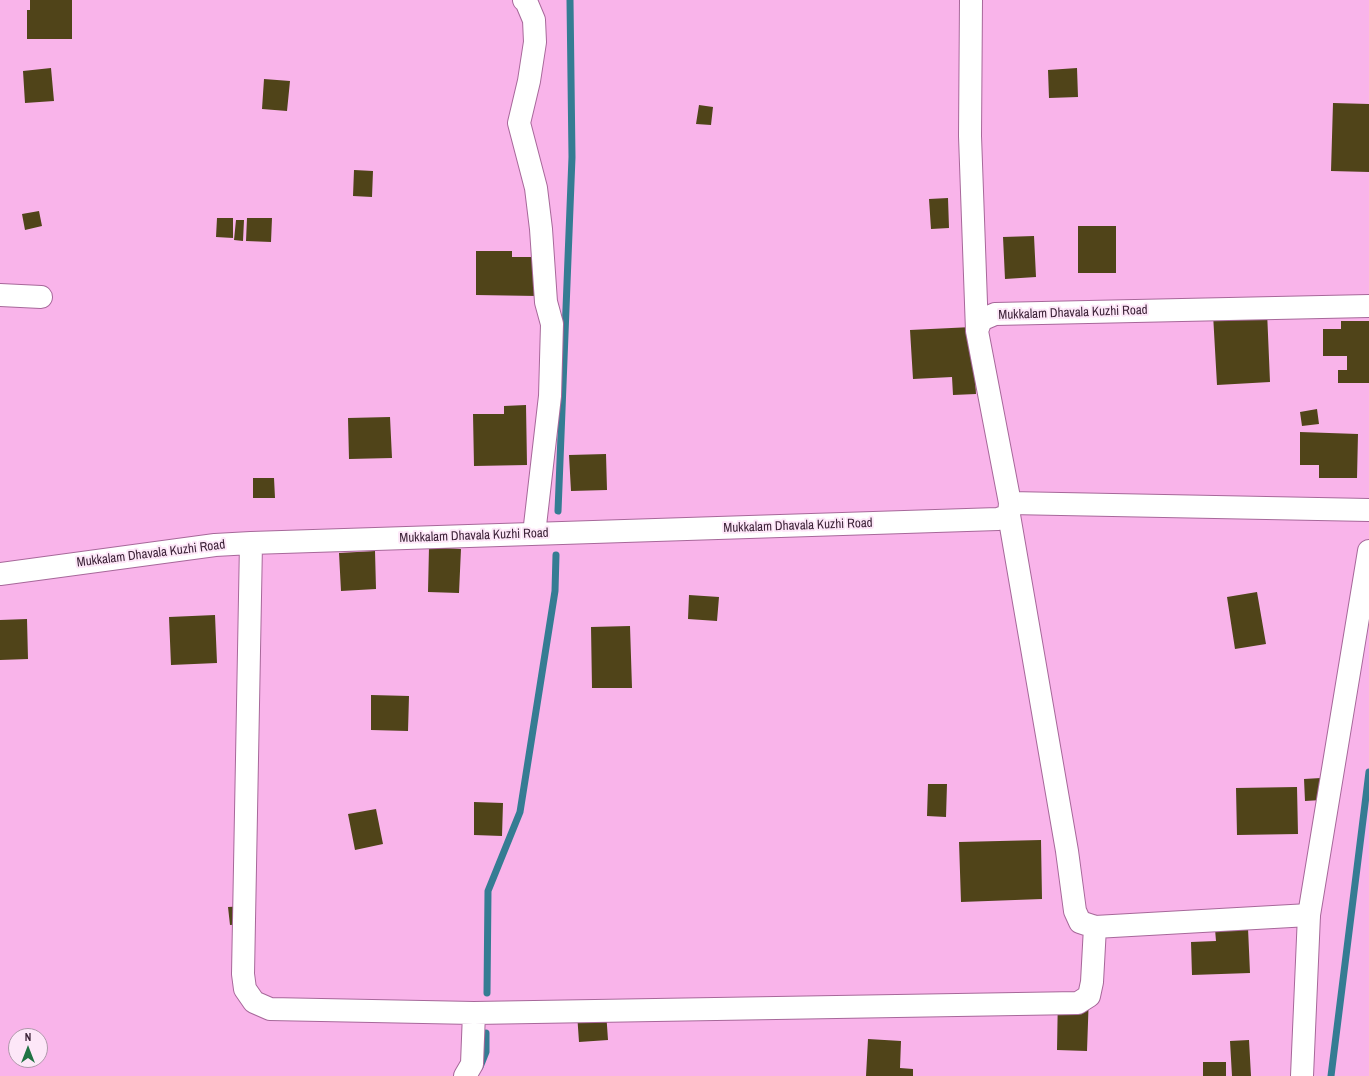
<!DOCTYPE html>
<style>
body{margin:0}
#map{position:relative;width:1369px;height:1076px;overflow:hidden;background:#f9b4ea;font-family:"Archivo Narrow",sans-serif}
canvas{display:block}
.north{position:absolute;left:8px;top:1028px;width:40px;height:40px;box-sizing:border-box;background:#fde7f8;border:1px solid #b098ab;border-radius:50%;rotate:0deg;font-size:11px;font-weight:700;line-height:16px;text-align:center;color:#3c2237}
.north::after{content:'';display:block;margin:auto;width:14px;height:18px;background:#207344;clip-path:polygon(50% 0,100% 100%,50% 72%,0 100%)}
</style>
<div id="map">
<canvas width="1369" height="1076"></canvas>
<div class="north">N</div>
</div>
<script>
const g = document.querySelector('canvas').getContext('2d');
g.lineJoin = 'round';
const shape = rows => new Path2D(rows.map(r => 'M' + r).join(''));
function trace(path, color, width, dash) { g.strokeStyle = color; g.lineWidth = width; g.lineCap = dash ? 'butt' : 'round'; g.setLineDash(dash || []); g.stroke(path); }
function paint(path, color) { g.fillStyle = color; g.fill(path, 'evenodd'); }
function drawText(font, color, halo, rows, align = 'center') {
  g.font = font + ' "Archivo Narrow",sans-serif'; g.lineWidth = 4; g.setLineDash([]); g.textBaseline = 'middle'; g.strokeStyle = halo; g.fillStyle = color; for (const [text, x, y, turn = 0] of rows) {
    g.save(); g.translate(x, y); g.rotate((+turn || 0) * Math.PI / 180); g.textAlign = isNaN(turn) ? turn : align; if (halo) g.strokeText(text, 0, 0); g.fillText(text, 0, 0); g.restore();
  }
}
const stream = shape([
 [558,511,572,157,570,0],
 [487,993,488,891,520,812,555,591,556,555],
 [480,1067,486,1052,486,1033],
 [1331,1076,1369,772]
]);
const building = shape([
 [30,0,72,0,72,39,27,39,27,10,30,10],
 [51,68,54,101,25,103,23,71],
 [1077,68,1078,97,1049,98,1048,70],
 [264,79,290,81,287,111,262,109],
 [1333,103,1369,104,1369,172,1331,171],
 [699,105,713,107,711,125,696,124],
 [354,170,373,171,372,197,353,196],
 [948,198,949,228,931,229,929,199],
 [39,211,42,226,25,230,22,214],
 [217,218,233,218,233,238,216,237],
 [247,218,272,218,271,242,246,241],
 [236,220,244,220,243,241,234,240],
 [1078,226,1116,226,1116,273,1078,273],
 [1034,236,1036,277,1005,279,1003,237],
 [476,251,512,251,512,257,538,257,537,296,476,295],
 [1267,311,1270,382,1217,385,1213,314],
 [1341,321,1369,321,1369,383,1338,383,1338,370,1347,370,1347,356,1323,356,1323,329,1341,329],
 [972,327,976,394,953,395,952,377,913,379,910,330],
 [526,405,527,465,474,466,473,414,504,414,504,406],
 [1317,409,1319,424,1302,426,1300,412],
 [390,417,392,458,349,459,348,418],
 [1300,432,1358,434,1357,478,1319,478,1319,465,1300,465],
 [606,454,607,490,571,491,569,455],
 [253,478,274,478,275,498,253,498],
 [429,547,461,549,459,593,428,592],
 [375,551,376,589,341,591,339,553],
 [1257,592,1266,644,1235,649,1227,597],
 [689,595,719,597,717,621,688,619],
 [215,615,217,663,171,665,169,617],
 [27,619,28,659,0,660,0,620],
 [630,626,632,688,592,688,591,627],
 [371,695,409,696,408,731,371,730],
 [1321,778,1322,800,1305,801,1304,779],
 [928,784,947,784,946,817,927,816],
 [1297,787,1298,834,1237,835,1236,788],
 [474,802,503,803,502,836,474,835],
 [376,809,383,844,355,850,348,814],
 [1041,840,1042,899,961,902,959,842],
 [247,906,247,924,230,925,228,907],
 [1248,928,1250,973,1192,975,1191,942,1216,941,1215,929],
 [1058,993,1089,994,1087,1051,1057,1050],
 [606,1011,608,1040,579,1042,577,1013],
 [868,1039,901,1041,900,1068,913,1069,913,1076,866,1076],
 [1249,1040,1251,1076,1232,1076,1230,1041],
 [1203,1062,1226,1062,1226,1076,1203,1076]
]);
const street = shape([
 [524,0,526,1,534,20,535,42,529,81,519,123,536,188,541,229,546,302,552,324,550,396,534,534],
 [971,0,970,136,977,331],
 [0,295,41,297],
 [1010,503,1369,510],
 [1009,515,1067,851,1075,911,1080,922,1095,927,1309,915],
 [251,543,243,974,245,989,254,1002,270,1009,474,1013,1078,1003,1089,996,1092,982,1095,927],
 [0,574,215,545,251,543,998,519,1009,515,1010,503,977,331,981,320,995,314,1369,306],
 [465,1076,472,1064,474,1013]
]);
const secondary = shape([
 [1302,1076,1309,915,1369,551]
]);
const streetNames = [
 ["Mukkalam Dhavala Kuzhi Road",1073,313,-2],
 ["Mukkalam Dhavala Kuzhi Road",798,526,-2],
 ["Mukkalam Dhavala Kuzhi Road",474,536,-2],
 ["Mukkalam Dhavala Kuzhi Road",151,554,-7]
];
trace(stream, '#357c93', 7);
paint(building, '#504419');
trace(street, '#a7689a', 24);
trace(secondary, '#a7689a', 24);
trace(street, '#fff', 22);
trace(secondary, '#fff', 22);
drawText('13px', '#3c2237', '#fde7f8', streetNames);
</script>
